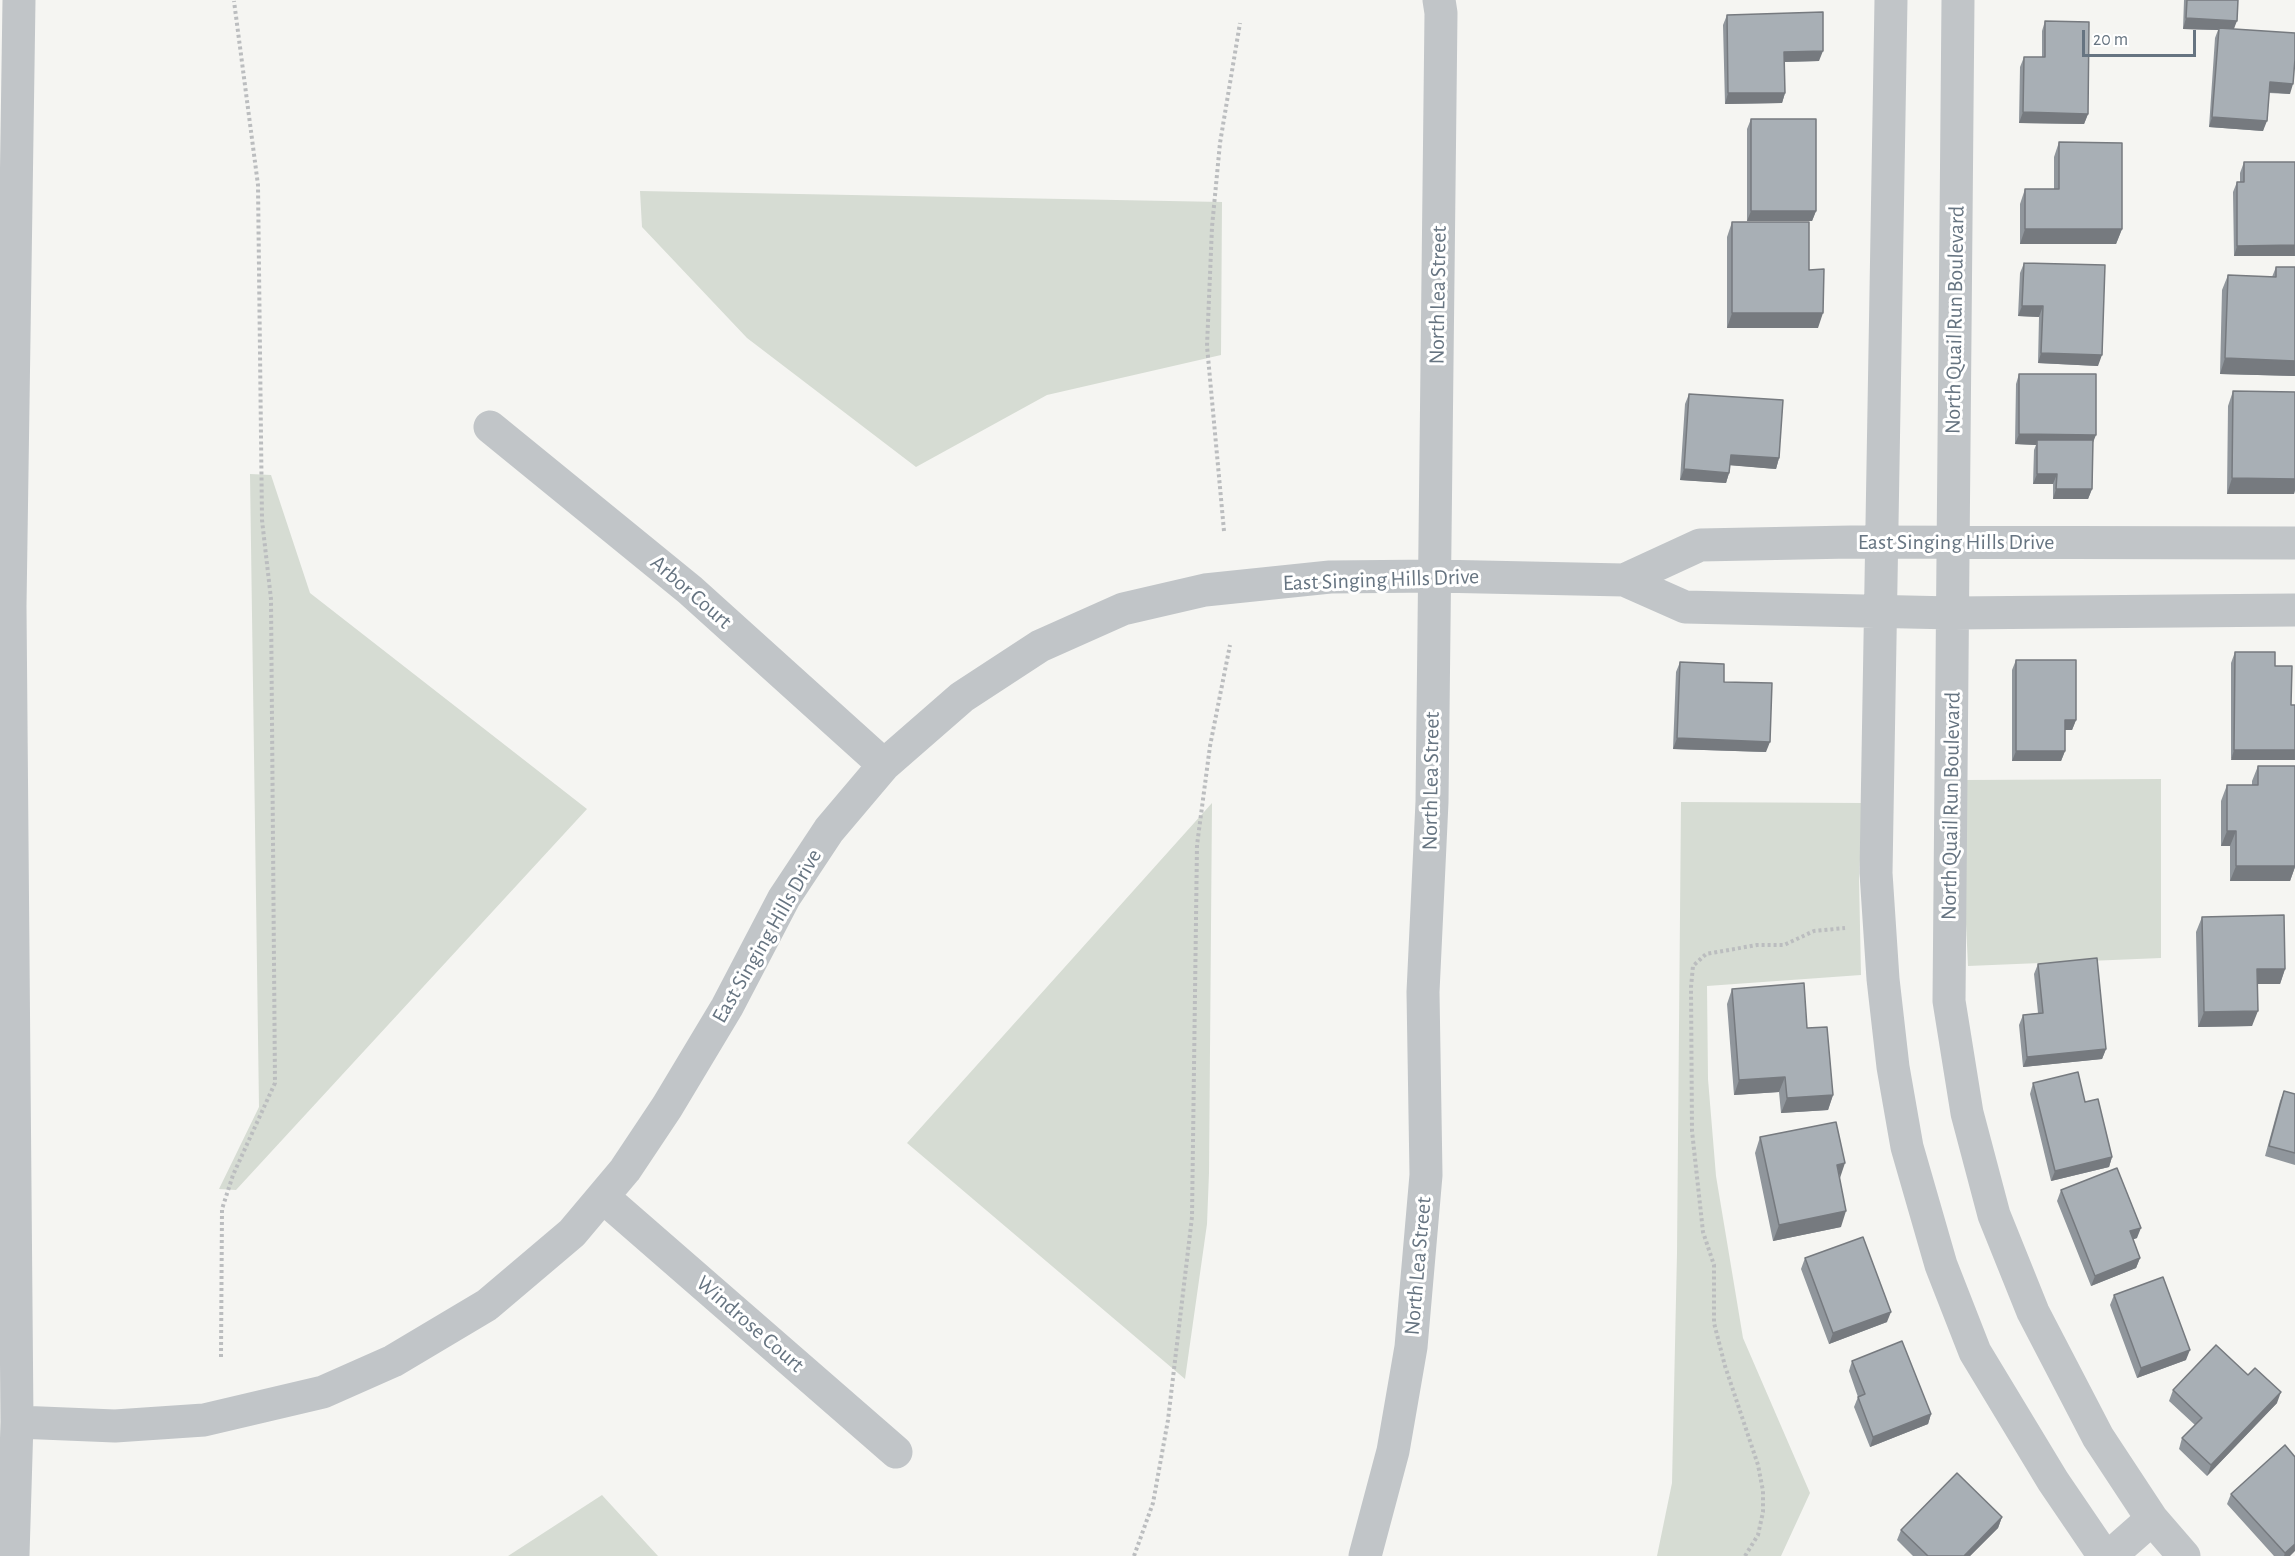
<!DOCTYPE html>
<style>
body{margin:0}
#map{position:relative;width:2295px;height:1556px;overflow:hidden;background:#f5f5f2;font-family:"Alegreya Sans",sans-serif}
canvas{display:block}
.scale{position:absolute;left:2082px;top:30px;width:114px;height:27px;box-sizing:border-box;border:3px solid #667481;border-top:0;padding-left:8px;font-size:18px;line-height:21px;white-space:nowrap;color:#667481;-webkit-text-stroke:4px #fff;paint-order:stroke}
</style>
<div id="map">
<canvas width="2295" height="1556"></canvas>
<div class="scale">20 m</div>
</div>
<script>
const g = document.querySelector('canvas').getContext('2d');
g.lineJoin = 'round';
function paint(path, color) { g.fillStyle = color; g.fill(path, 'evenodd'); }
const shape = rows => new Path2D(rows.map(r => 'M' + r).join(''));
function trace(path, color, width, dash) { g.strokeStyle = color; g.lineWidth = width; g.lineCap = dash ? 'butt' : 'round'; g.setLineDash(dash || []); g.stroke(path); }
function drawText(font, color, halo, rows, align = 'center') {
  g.font = font + ' "Alegreya Sans",sans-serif'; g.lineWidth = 6; g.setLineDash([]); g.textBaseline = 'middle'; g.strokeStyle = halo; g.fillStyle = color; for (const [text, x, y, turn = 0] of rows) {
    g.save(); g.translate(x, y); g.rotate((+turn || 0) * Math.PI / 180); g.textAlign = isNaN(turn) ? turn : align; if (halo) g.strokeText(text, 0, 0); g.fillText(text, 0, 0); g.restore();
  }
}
const green = shape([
 [640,191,1222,202,1221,355,1047,395,916,467,747,338,642,227],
 [250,474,271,475,310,593,587,809,236,1190,219,1189,259,1107],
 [2161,779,2161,958,1968,966,1963,861,1964,780],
 [1681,802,1863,803,1859,878,1861,975,1707,986,1708,1079,1716,1176,1743,1338,1810,1493,1781,1556,1657,1556,1672,1483,1677,1253],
 [1212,803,1209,1173,1207,1224,1185,1379,907,1143],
 [602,1495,658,1556,508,1556]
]);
const path = shape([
 [1224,531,1207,346,1212,227,1220,143,1240,23],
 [221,1357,222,1209,233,1175,275,1083,271,599,262,520,258,185,234,1],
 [1134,1556,1153,1503,1168,1420,1192,1217,1197,845,1210,746,1230,645],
 [1745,1556,1758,1535,1763,1512,1763,1491,1758,1465,1725,1366,1714,1323,1714,1265,1703,1232,1692,1131,1691,987,1693,966,1706,954,1757,945,1784,945,1814,931,1845,928]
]);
const minor = shape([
 [1891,0,1876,873,1883,979,1893,1067,1907,1147,1941,1265,1975,1352,2053,1481,2104,1556],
 [1958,0,1949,1001,1967,1113,1994,1215,2033,1312,2098,1437,2152,1519,2184,1556],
 [490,427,690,590,884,765],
 [1624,580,1700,545,1851,542,2295,543],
 [603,1197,896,1452],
 [17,1422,115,1426,204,1420,323,1392,393,1361,487,1305,572,1233,625,1170,667,1107,727,1007,784,898,829,830,884,765,962,697,1040,646,1123,609,1205,590,1330,577,1435,576,1624,580,1685,607,1953,613,2295,610],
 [13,1556,17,1422,10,606,19,0],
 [1365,1556,1393,1451,1411,1347,1426,1175,1423,992,1432,802,1441,13,1439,0],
 [2110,1556,2152,1519]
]);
const wall = shape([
 [2184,0,2238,0,2234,29,2290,94,2269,93,2263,131,2209,127,2215,38,2218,30,2183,29],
 [1727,15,1819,61,1785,62,1785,93,1782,103,1725,104,1723,25],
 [2045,21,2088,114,2084,124,2019,123,2020,67,2024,57,2042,57,2042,31],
 [1751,119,1816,211,1812,221,1747,221,1747,129],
 [2059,142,2122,229,2116,244,2020,244,2020,204,2025,189,2054,189,2054,157],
 [2244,162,2295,162,2295,256,2234,256,2233,192,2237,182,2240,182,2240,173],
 [1732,222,1809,270,1818,328,1727,328,1727,237],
 [2024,263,2098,366,2038,363,2039,317,2018,316,2020,273],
 [2276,267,2295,267,2295,376,2220,374,2222,290,2228,275,2272,277],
 [2019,374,2093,444,2092,489,2088,499,2053,499,2053,484,2033,484,2034,450,2036,445,2015,444,2016,384],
 [2233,391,2295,392,2295,490,2294,494,2227,494,2228,406],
 [1689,394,1779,458,1776,469,1730,465,1729,473,1726,483,1680,480,1685,404],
 [2235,652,2275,666,2231,760,2231,663],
 [2016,660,2076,720,2072,730,2065,730,2065,751,2061,761,2012,761,2012,670],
 [1680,662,1724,682,1766,752,1673,749,1676,672],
 [2258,766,2295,766,2295,867,2290,881,2230,881,2230,846,2221,846,2221,801,2227,785,2252,785,2252,781],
 [2202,917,2285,969,2280,984,2257,984,2252,1026,2198,1027,2196,932],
 [2038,964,2106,1049,2102,1059,2023,1067,2019,1025,2023,1015,2038,1013,2034,974],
 [1732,989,1807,1028,1833,1095,1828,1110,1781,1113,1779,1092,1734,1095,1727,1004],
 [2033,1083,2085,1102,2112,1157,2109,1167,2051,1181,2030,1094],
 [2284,1091,2295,1094,2295,1165,2265,1156,2280,1101],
 [1760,1137,1839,1178,1841,1227,1773,1241,1755,1153],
 [2061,1190,2137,1238,2133,1239,2140,1258,2136,1268,2091,1286,2057,1201],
 [1805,1258,1887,1322,1829,1344,1801,1269],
 [2114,1295,2186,1360,2137,1378,2110,1305],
 [1852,1361,1931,1414,1928,1424,1870,1447,1854,1407,1858,1397,1849,1371],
 [2173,1390,2277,1403,2207,1476,2179,1449,2182,1438,2195,1425,2169,1401],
 [2231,1494,2290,1556,2274,1556,2227,1504],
 [2002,1517,1998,1528,1970,1556,1913,1556,1897,1540,1901,1530]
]);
const shadedWall = shape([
 [2186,18,2237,21,2233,31,2219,28,2218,30,2183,29],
 [1823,51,1819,61,1781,62,1784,52],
 [2270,82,2293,84,2290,94,2266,92],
 [1728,93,1785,93,1782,103,1725,104],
 [2023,112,2088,114,2084,124,2019,123],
 [2212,117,2267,121,2263,131,2209,127],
 [1751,211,1816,211,1812,221,1747,221],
 [2025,229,2122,229,2116,244,2020,244],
 [2295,245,2295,256,2234,256,2237,246],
 [2022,306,2043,306,2039,317,2018,316],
 [1732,313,1823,313,1818,328,1727,328],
 [2041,353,2102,355,2098,366,2038,363],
 [2225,358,2295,361,2295,376,2220,374],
 [2019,434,2096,435,2092,445,2037,440,2036,445,2015,444],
 [1731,455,1779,458,1776,469,1727,465],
 [1684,469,1729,473,1726,483,1680,480],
 [2037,474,2057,474,2053,484,2033,484],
 [2232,478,2295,479,2295,490,2294,494,2227,494],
 [2056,489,2092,489,2088,499,2053,499],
 [2065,720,2076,720,2072,730,2061,730],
 [1677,738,1770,742,1766,752,1673,749],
 [2234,750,2295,750,2295,760,2231,760],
 [2016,751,2065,751,2061,761,2012,761],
 [2227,831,2236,831,2230,846,2221,846],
 [2236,866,2295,866,2295,867,2290,881,2230,881],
 [2257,969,2285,969,2280,984,2251,984],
 [2258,1011,2252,1026,2198,1027,2204,1012],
 [2106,1049,2102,1059,2023,1067,2027,1057],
 [1785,1077,1779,1092,1734,1095,1739,1080],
 [1833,1095,1828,1110,1781,1113,1787,1098],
 [2112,1157,2109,1167,2051,1181,2055,1171],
 [1845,1163,1840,1178,1837,1165],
 [1846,1211,1841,1227,1773,1241,1779,1225],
 [2141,1228,2137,1238,2126,1242,2130,1231],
 [2140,1258,2136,1268,2091,1286,2095,1276],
 [1891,1312,1887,1322,1829,1344,1833,1333],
 [2190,1350,2186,1360,2137,1378,2141,1368],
 [2281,1392,2277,1403,2207,1476,2211,1465],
 [1931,1414,1928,1424,1870,1447,1873,1437],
 [2002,1517,1998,1528,1970,1556,1964,1556],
 [2295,1544,2295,1551,2290,1556,2284,1556,2285,1553]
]);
const building = shape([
 [2187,0,2238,0,2237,21,2186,18,2187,0],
 [1823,12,1823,51,1784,52,1785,93,1728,93,1727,15,1823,12],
 [2045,21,2089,22,2088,114,2023,112,2024,57,2045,57,2045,21],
 [2219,28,2295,33,2295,59,2293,84,2270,82,2267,121,2212,117,2219,28],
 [1751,119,1816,119,1816,211,1751,211,1751,119],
 [2059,142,2122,143,2122,229,2025,229,2025,189,2059,189,2059,142],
 [2244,162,2295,162,2295,245,2237,246,2237,182,2244,182,2244,162],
 [1732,222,1809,222,1809,270,1824,269,1823,313,1732,313,1732,222],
 [2024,263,2105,265,2102,355,2041,353,2043,306,2022,306,2024,263],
 [2276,267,2295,267,2295,361,2225,358,2228,275,2276,277,2276,267],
 [2019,374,2096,374,2096,435,2019,434,2019,374],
 [2233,391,2295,392,2295,479,2232,478,2233,391],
 [1689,394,1783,400,1779,458,1731,455,1729,473,1684,469,1689,394],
 [2037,440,2093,440,2092,489,2056,489,2057,474,2037,474,2037,440],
 [2235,652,2275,652,2275,666,2292,666,2291,705,2295,705,2295,750,2234,750,2235,652],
 [2016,660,2076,660,2076,720,2065,720,2065,751,2016,751,2016,660],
 [1680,662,1724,664,1724,682,1772,683,1770,742,1677,738,1680,662],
 [2258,766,2295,766,2295,866,2236,866,2236,831,2227,831,2227,785,2258,785,2258,766],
 [2284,915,2285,969,2257,969,2258,1011,2204,1012,2202,917,2284,915],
 [2097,958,2106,1049,2027,1057,2023,1015,2043,1013,2038,964,2097,958],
 [1804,983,1807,1028,1827,1027,1833,1095,1787,1098,1785,1077,1739,1080,1732,989,1804,983],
 [2078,1072,2085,1102,2098,1099,2112,1157,2055,1171,2033,1083,2078,1072],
 [2284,1091,2295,1094,2295,1153,2269,1146,2284,1091],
 [1836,1122,1845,1163,1837,1165,1846,1211,1779,1225,1760,1137,1836,1122],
 [2117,1168,2141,1228,2130,1231,2140,1258,2095,1276,2061,1190,2117,1168],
 [1863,1237,1891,1312,1833,1333,1805,1258,1863,1237],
 [2163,1277,2190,1350,2141,1368,2114,1295,2163,1277],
 [1902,1341,1931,1414,1873,1437,1858,1397,1865,1394,1852,1361,1902,1341],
 [2216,1345,2248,1375,2255,1368,2281,1392,2211,1465,2182,1438,2202,1418,2173,1390,2216,1345],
 [2285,1445,2295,1457,2295,1544,2285,1553,2231,1494,2285,1445],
 [1957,1473,2002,1517,1964,1556,1928,1556,1901,1530,1957,1473]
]);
const streetNames = [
 ["North Lea Street",1438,295,-89],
 ["North Quail Run Boulevard",1955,320,-89],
 ["East Singing Hills Drive",1956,542],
 ["East Singing Hills Drive",1381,580,-2],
 ["Arbor Court",691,592,41],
 ["North Lea Street",1431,781,-89],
 ["North Quail Run Boulevard",1951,806,-89],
 ["East Singing Hills Drive",767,936,-60],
 ["North Lea Street",1418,1266,-85],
 ["Windrose Court",750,1324,41]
];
paint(green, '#d6dcd3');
trace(path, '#bbbdbf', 4, [3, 3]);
trace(minor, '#c1c5c8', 33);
paint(wall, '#90969c');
paint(shadedWall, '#767a7f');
paint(building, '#a8afb5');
trace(building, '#767a7f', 1.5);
drawText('22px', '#667481', '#fff', streetNames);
</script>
